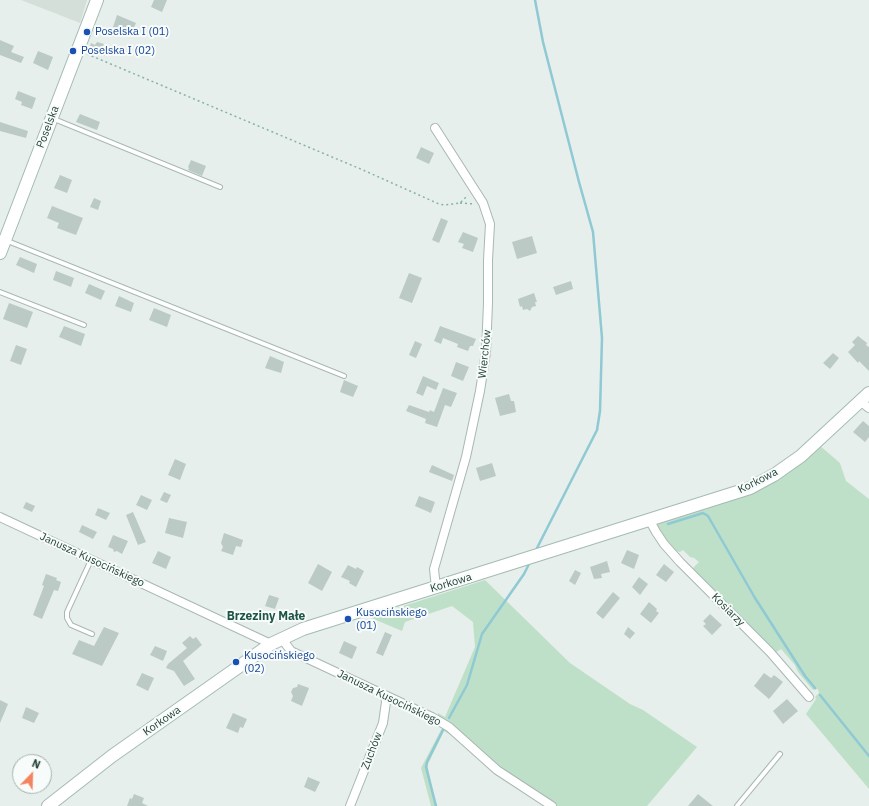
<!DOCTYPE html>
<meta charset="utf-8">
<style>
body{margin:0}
#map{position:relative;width:869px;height:806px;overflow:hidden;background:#e6efeb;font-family:"IBM Plex Sans",sans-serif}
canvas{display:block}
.north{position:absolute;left:12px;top:754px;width:40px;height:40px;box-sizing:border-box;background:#f7fbf9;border:1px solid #a3b1ad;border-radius:50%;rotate:23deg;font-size:11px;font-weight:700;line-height:16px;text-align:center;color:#24423a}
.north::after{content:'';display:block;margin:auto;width:14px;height:18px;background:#f4845f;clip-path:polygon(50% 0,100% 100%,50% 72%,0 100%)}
</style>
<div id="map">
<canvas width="869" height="806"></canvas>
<div class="north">N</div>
</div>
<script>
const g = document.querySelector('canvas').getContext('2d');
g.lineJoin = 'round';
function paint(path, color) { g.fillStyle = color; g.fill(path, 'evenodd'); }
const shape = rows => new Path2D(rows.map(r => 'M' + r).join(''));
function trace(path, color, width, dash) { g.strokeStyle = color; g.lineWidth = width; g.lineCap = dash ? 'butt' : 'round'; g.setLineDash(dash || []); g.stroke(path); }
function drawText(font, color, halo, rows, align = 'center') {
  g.font = font + ' "IBM Plex Sans",sans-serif'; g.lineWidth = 4; g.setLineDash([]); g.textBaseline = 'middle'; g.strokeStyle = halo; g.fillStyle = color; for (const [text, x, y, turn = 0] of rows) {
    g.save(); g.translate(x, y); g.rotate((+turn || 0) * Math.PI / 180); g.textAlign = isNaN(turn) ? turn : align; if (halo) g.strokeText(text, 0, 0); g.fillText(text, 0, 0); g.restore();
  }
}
const built = shape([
 [21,0,87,0,80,23]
]);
const green = shape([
 [819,445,840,463,846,481,869,499,869,789,806,714,816,699,815,697,819,693,818,689,813,690,798,672,795,665,781,649,775,653,691,570,699,562,694,558,690,557,683,550,680,552,676,551,668,544,659,531,657,523,708,507],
 [485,580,570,663,630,704,643,710,697,747,647,806,555,806,499,769,453,727,438,716,438,713,445,717,475,647,473,622,452,606,405,622,402,631,369,617],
 [443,726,462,742,444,731,428,764,428,768,436,806,431,806,421,768]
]);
const stream = shape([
 [668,524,703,513,708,516,755,598,805,676,815,688],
 [535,552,597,430,600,411,602,338,593,232,579,182,543,42,535,0],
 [820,695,869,756],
 [449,718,467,685,482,634,524,574,530,562],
 [436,806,426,767,427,762,443,730]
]);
const building = shape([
 [154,0,167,0,162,12,151,7],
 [117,15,136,23,131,34,113,27],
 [0,40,14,46,11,52,24,57,21,63,0,55],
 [97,42,104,44,102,48,107,49,105,56,89,50,91,43,95,45],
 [38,51,53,57,48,70,33,63],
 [18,91,36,98,32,109,21,105,22,102,15,99],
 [80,114,100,122,97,130,76,122],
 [0,122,28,131,26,138,0,131],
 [421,147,434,153,429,164,416,158],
 [191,160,206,166,202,176,188,170,189,168,188,167],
 [60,175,72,180,67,193,54,188],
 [94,198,101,201,98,210,90,207],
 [52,206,83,218,76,235,57,228,59,223,47,218],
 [441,218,448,221,439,243,432,240],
 [463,232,478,238,473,252,462,248,464,244,458,242],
 [532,236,537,253,517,259,512,242],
 [20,257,37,264,34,273,16,265],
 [56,271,74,278,71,287,53,280],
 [409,273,422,278,412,303,399,298],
 [571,281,573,289,556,295,553,287],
 [89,284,105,291,101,300,85,293],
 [534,293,537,302,535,302,536,306,532,307,530,311,527,309,523,310,522,306,520,307,518,299],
 [119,296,134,303,131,312,115,306],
 [9,303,33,312,27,328,3,319],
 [154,308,171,315,167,327,149,320],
 [64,326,85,334,81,346,59,337],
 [440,326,476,339,473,346,470,346,468,351,457,347,458,344,443,338,441,344,434,341],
 [858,336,867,343,866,345,869,347,869,371,859,361,858,363,848,352,855,345,852,342],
 [415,341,422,344,416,358,409,355],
 [16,345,27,349,21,365,10,361],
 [833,353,839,358,830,369,823,363],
 [270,356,284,362,281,373,265,368],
 [456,362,469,367,463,381,451,376],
 [423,376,439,383,436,390,427,386,423,396,416,393],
 [344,380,358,386,353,397,340,392],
 [443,388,457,393,451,407,445,405,437,427,425,423,426,419,406,411,409,405,429,412,430,410,434,412],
 [509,394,511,401,514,401,516,412,500,416,495,398],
 [863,421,869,426,869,437,865,442,853,432],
 [175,459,186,464,180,480,168,475],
 [492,463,496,476,480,481,476,468],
 [432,465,454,475,452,481,429,472],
 [164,492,171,495,167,503,160,500],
 [141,495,152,500,147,510,136,505],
 [419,496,435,502,431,513,415,506],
 [26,502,35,506,32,512,23,508],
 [98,508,110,513,106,520,95,515],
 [133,512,146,542,138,545,126,515],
 [169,518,187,522,183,538,165,533],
 [82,525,97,532,93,539,79,532],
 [224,533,243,540,241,547,236,546,233,555,221,551,223,547,221,543],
 [113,535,128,541,122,554,117,551,114,552,113,549,108,547],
 [627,550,639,555,634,569,621,563],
 [158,551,171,557,166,569,152,563],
 [607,561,610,572,601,574,602,578,594,579,590,567],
 [318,564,332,572,322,591,308,583],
 [664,564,674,572,666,582,656,575],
 [348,565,356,569,357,567,364,571,356,587,349,583,350,581,341,577],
 [575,570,581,573,575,585,569,581],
 [46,574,57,578,56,580,61,582,58,591,54,590,42,619,33,615,44,586,42,585],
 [639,577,648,584,640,595,632,587],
 [613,592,620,598,603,619,596,613],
 [269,595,279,598,275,609,265,606],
 [649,602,657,609,656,611,659,613,651,623,640,614],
 [710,614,722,625,712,635,703,626,706,624,703,621],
 [104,627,119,633,102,666,72,654,79,640,94,646],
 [628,627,635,633,630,639,624,634],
 [385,632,392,635,383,656,376,653],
 [190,636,193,639,196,637,202,645,183,661,195,679,184,686,174,671,166,668,168,664,187,648,182,643],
 [344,641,357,647,352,659,339,653],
 [155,646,167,651,163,661,150,655],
 [142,673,154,678,148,691,136,685],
 [764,673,771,678,774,675,783,682,769,699,754,686],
 [298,684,309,688,302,706,291,701,293,696,291,692,293,688,297,687],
 [787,699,798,711,783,724,773,711],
 [0,700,8,704,0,723],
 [26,707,39,713,34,723,22,718],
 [233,713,247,719,243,728,240,727,238,733,226,728],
 [308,777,320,782,315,792,304,787],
 [134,794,144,798,142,803,148,806,127,806,130,798,132,799],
 [698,794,713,806,688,806]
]);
const path = shape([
 [87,54,363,170,439,204,445,205,460,203,468,195],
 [460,203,474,204]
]);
const lane = shape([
 [54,119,220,187],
 [5,240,344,376],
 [0,292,84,325],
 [91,560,67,612,67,618,71,625,92,634],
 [737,806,780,754]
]);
const street = shape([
 [435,128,483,203,490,224,488,260,488,303,486,352,480,391,466,457,434,569,436,588],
 [860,401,869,408],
 [0,517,271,644],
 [650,521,656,532,664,544,680,562,770,652,809,697],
 [282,639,291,651,432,717,449,727,497,770,552,806],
 [350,806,383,723,386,702,385,695]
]);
const secondary = shape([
 [0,253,97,0],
 [48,806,112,756,271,644,303,629,750,488,774,475,801,456,869,393]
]);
const markers = [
 [87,32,4,"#1a4fb4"],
 [73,51,4,"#1a4fb4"],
 [348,619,4,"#1a4fb4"],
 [236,662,4,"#1a4fb4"]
];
const transitNames = [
 ["Poselska I (01)",95,32],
 ["Poselska I (02)",81,51],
 ["Kusocińskiego",356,613],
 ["(01)",356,626],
 ["Kusocińskiego",244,656],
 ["(02)",244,669]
];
const streetNames = [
 ["Poselska",48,127,-69],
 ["Wierchów",485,354,-84],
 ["Korkowa",758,481,-27],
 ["Janusza Kusocińskiego",92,560,25],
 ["Korkowa",451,583,-17],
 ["Kosiarzy",728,610,45],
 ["Janusza Kusocińskiego",389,698,26],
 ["Korkowa",162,721,-35],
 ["Zuchów",372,751,-69]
];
const neighbourhoodNames = [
 ["Brzeziny Małe",266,617]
];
paint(built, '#d4dfda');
paint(green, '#bfe0c8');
trace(stream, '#8ec9d4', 2.5);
paint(building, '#bbcac4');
trace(lane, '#a8b8b2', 6);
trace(street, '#a8b8b2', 10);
trace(secondary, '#a4bbb3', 14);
trace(path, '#86b3a5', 1.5, [2, 3]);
trace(lane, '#fff', 4);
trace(street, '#fff', 8);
trace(secondary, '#fff', 12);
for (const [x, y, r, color] of markers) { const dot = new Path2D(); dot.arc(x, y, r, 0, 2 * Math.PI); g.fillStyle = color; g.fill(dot); trace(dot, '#f7fbf9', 1.5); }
drawText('11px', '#164399', '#f7fbf9', transitNames, 'left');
drawText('11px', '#24423a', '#f7fbf9', streetNames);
drawText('bold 12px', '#1f5548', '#f7fbf9', neighbourhoodNames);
</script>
